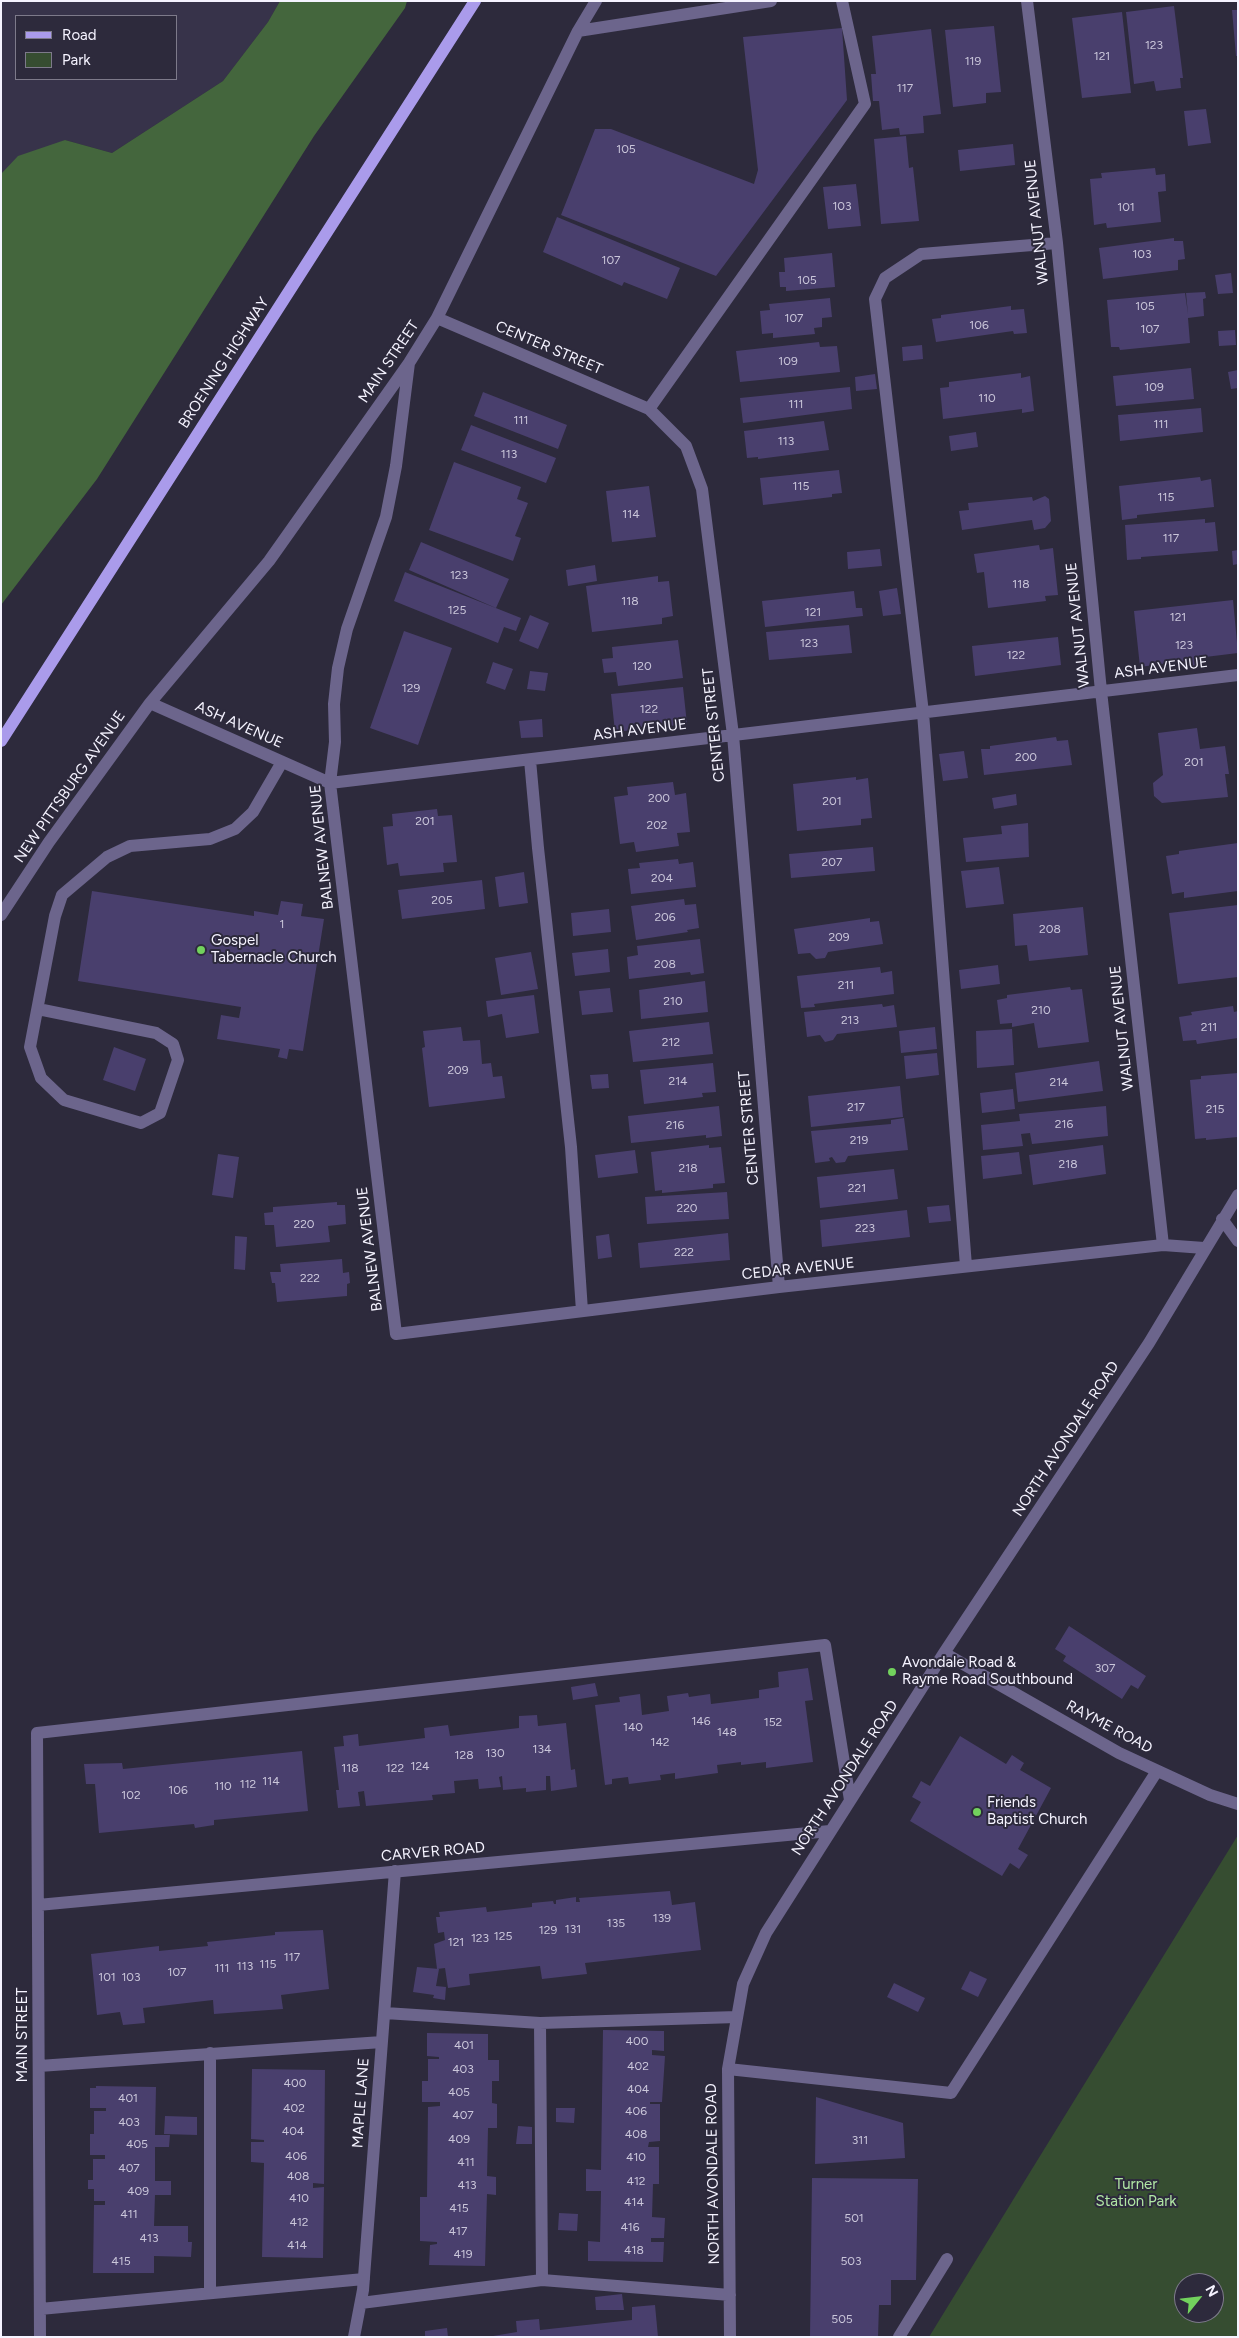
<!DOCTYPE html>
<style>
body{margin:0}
#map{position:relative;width:1239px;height:2338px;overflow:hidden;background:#2d2a3c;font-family:Figtree,sans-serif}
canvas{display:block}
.frame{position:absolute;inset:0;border:2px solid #f5f3ff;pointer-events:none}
.legend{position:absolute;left:15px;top:15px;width:162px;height:65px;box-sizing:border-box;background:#2d2a3c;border:1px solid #7d7a8a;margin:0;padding:6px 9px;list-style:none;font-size:15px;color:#f5f3ff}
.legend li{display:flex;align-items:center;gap:10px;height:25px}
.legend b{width:25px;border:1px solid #7d7a8a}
.north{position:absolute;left:1174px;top:2273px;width:50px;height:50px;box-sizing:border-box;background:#2d2a3c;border:1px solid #7d7a8a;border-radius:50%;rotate:61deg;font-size:14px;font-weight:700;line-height:20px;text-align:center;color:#f5f3ff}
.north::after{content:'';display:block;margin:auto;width:18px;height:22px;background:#72d25d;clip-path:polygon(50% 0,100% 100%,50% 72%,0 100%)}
</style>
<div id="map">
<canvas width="1239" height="2338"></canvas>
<div class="frame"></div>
<ul class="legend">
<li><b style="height:6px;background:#aa9beb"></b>Road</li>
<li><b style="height:14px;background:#364d31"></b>Park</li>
</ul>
<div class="north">N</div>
</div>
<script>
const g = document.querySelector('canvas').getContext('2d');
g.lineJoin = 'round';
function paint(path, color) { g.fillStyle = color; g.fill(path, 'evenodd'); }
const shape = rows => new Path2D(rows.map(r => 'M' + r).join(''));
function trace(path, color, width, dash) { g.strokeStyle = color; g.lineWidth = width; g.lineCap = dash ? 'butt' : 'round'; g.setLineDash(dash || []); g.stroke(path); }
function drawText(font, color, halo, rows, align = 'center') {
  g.font = font + ' Figtree,sans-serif'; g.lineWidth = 4; g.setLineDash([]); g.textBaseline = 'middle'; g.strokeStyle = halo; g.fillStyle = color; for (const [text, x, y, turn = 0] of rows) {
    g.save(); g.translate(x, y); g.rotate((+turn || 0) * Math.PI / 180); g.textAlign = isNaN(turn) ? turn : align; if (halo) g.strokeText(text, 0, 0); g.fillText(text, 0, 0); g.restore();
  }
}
const built = shape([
 [1,1,280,1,268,22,223,81,112,153,65,140,1,174],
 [16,16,176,16,176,79,16,79]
]);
const green = shape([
 [1238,1835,1238,2337,929,2337,1032,2169],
 [1184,2283,1214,2283,1214,2313,1184,2313]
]);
const forest = shape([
 [280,1,407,1,405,8,314,136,97,479,1,605,1,174,18,156,65,140,112,153,223,81,268,22]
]);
const building = shape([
 [1174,6,1183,78,1180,78,1181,88,1156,91,1154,81,1134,84,1126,12],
 [1232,10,1238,10,1238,56,1236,56],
 [1122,12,1131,93,1082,98,1072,18],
 [994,26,1001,92,986,93,986,103,953,107,945,30],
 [842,28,847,100,716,276,561,215,595,129,611,129,754,184,758,170,743,37],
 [931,29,941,114,923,116,924,133,900,135,899,128,882,130,879,101,873,101,871,74,876,74,872,36],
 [1206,109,1211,143,1188,146,1184,111],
 [906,136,909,168,913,167,919,221,881,224,874,139],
 [1013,144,1015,165,960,171,958,150],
 [1155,168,1156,175,1165,174,1166,191,1158,192,1161,222,1107,228,1106,223,1094,225,1090,179,1102,178,1101,173],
 [856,184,861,226,828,229,823,187],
 [557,217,680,268,667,299,624,282,622,286,543,252],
 [1174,238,1174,241,1183,241,1185,259,1178,260,1178,270,1103,279,1099,248],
 [832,253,835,287,786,291,786,287,780,287,779,272,785,272,784,258],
 [1231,273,1233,293,1218,294,1215,275],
 [1205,292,1206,298,1203,299,1204,316,1188,318,1190,343,1120,350,1119,347,1111,347,1107,300,1185,293,1188,314,1186,293],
 [830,298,832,317,822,318,822,327,814,328,815,334,773,338,773,333,762,334,760,311,770,310,769,304],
 [1011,306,1011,310,1024,309,1027,333,1014,334,1013,331,936,342,932,319,941,318,941,315],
 [1235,330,1236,345,1219,346,1218,331],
 [819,342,820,347,837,346,840,372,740,382,736,351],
 [922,345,923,359,903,361,902,347],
 [1191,368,1194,399,1116,406,1113,376],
 [1238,370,1238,388,1231,389,1228,372],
 [1021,373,1021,378,1030,376,1034,411,1022,413,1022,409,943,419,940,388,949,387,949,382],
 [875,374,877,389,856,391,855,377],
 [850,387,852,409,743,423,740,398],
 [483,392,567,425,558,449,474,416],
 [1201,408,1203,432,1120,441,1118,415],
 [824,421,829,450,758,459,758,457,747,458,744,431],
 [471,425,556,458,546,483,461,450],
 [976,432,978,447,951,451,949,436],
 [454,462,521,487,517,499,528,503,515,536,521,538,513,561,429,530],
 [839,470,842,493,832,494,832,497,763,505,760,478],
 [1200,477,1201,481,1211,479,1214,507,1137,515,1137,518,1122,520,1119,486],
 [649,486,656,537,612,542,606,491],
 [1045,496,1049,499,1051,521,1045,528,1034,530,1032,520,962,530,959,511,969,510,968,503,1032,497,1033,501],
 [1205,519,1205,523,1215,522,1218,551,1141,557,1141,559,1127,560,1125,525],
 [421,542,509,579,496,608,409,570],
 [1039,545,1040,550,1053,548,1058,595,1045,596,1046,601,988,608,984,572,977,573,974,554],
 [880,549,882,566,848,569,847,552],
 [1238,550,1238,564,1233,565,1232,551],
 [595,565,597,581,568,586,566,570],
 [405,572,521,618,516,631,504,627,498,643,394,601],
 [658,576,658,582,669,581,673,616,662,618,662,624,592,632,586,586],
 [897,588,901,614,883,616,879,591],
 [854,591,856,608,862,608,863,616,765,627,762,601],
 [1233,600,1238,653,1197,658,1198,668,1183,669,1182,661,1140,667,1134,611],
 [530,615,549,623,538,649,519,641],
 [849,625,852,653,769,660,766,632],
 [404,631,452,648,418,745,370,728],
 [1058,637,1061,665,975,676,972,646],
 [678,640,683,678,618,686,616,672,604,673,602,659,613,658,612,647],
 [493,662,513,669,505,690,486,683],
 [530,671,548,673,545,691,527,689],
 [683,687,687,724,615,732,611,694],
 [542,719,543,737,521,738,519,721],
 [1197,728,1200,749,1225,746,1229,774,1225,774,1228,797,1162,803,1154,796,1153,783,1163,775,1158,733],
 [1056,737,1057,741,1068,740,1072,765,984,775,981,749,990,749,990,746],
 [964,751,968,778,943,781,939,754],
 [856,777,856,780,868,778,872,818,861,819,861,825,797,831,793,784],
 [673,782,675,795,686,793,690,832,677,833,679,846,636,852,634,842,620,844,614,797,628,795,627,787],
 [1016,794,1017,805,994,809,992,798],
 [437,809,438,816,452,815,457,862,443,863,444,872,400,876,398,863,387,865,383,827,393,826,392,814],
 [1028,823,1029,857,966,862,963,838,1002,834,1001,826],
 [1238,843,1238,891,1184,898,1184,892,1172,894,1166,856,1179,854,1179,851],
 [873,847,875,871,791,878,789,854],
 [678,859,679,864,693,862,696,887,631,894,628,869,640,868,639,863],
 [999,867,1004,904,966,908,961,871],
 [524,872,528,903,499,907,495,877],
 [482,880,485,909,402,919,398,890],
 [92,891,254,916,254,911,278,915,281,901,303,904,301,916,324,919,303,1051,289,1049,287,1059,278,1057,280,1049,217,1039,221,1015,239,1018,241,1007,78,981],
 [684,899,685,905,696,904,699,928,687,930,688,932,636,940,631,906],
 [1238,905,1238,977,1178,984,1169,913],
 [1083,907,1088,955,1029,961,1027,945,1015,946,1013,914],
 [609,909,611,932,573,936,571,913],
 [870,918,870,922,879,921,883,944,828,952,825,958,816,959,810,953,798,954,794,929],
 [700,939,704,973,691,975,690,972,629,979,627,957,638,955,637,946],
 [608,949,610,972,575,976,572,953],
 [531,952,538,989,501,995,495,958],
 [998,965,1000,984,961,989,959,970],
 [880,967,881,973,892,971,894,994,814,1004,815,1007,801,1008,797,976],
 [705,981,708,1012,641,1019,639,990],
 [1070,987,1071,990,1082,989,1089,1042,1038,1048,1034,1023,1012,1027,1012,1023,1000,1024,997,1000,1007,998,1007,995],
 [610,988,613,1012,582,1015,579,991],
 [534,995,539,1033,506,1038,502,1014,488,1017,486,1001],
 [882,1004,883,1007,894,1005,897,1027,837,1034,833,1040,825,1042,820,1035,807,1037,804,1012],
 [1233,1006,1234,1012,1238,1011,1238,1038,1197,1044,1196,1040,1183,1041,1179,1017,1192,1015,1191,1012],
 [709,1022,713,1054,633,1062,629,1031],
 [461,1027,463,1041,480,1040,482,1064,491,1063,493,1077,502,1076,505,1098,429,1107,422,1048,425,1047,423,1031],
 [935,1027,937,1049,901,1053,899,1031],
 [1012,1029,1014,1065,977,1068,976,1031],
 [114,1047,146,1059,135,1091,103,1080],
 [937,1053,939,1075,906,1079,904,1056],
 [1099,1061,1103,1091,1018,1102,1015,1073],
 [713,1063,716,1092,702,1093,703,1097,644,1104,640,1070],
 [1238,1073,1238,1137,1206,1140,1206,1138,1195,1139,1190,1080,1201,1079,1201,1076],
 [608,1074,609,1088,592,1089,590,1075],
 [900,1086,903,1117,811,1127,808,1096],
 [1013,1089,1015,1109,982,1113,980,1093],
 [719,1106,722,1136,706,1138,706,1135,631,1143,628,1116],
 [1106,1106,1108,1136,1032,1144,1030,1133,1021,1134,1023,1146,983,1150,981,1125,1020,1121,1019,1114],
 [904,1118,908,1150,848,1156,845,1162,836,1163,832,1157,829,1158,830,1161,815,1163,811,1131,891,1124,891,1120],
 [709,1145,709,1148,721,1147,725,1183,713,1184,713,1188,662,1193,662,1190,655,1191,651,1152],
 [1103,1145,1106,1174,1033,1185,1029,1155],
 [635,1150,638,1173,598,1178,595,1155],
 [1019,1152,1022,1174,983,1179,981,1156],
 [218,1154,239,1157,233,1198,212,1195],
 [894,1169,898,1199,820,1208,817,1177],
 [727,1192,729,1219,647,1224,645,1197],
 [337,1202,337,1205,345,1205,346,1224,328,1226,330,1242,276,1247,274,1225,265,1225,264,1213,273,1212,273,1207],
 [949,1205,951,1221,929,1223,927,1207],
 [907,1210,910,1237,822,1247,820,1220],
 [728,1233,730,1260,640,1268,638,1243],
 [609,1234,612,1257,598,1259,596,1236],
 [235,1236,247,1237,245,1270,234,1269],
 [342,1259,343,1273,349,1272,350,1283,347,1284,347,1296,277,1302,275,1283,272,1283,270,1272,281,1272,280,1264],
 [1069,1626,1146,1676,1138,1689,1131,1685,1122,1699,1063,1661,1066,1656,1055,1649],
 [808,1668,813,1700,805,1701,813,1762,766,1768,766,1762,741,1765,741,1762,717,1765,718,1773,675,1779,675,1773,660,1775,661,1780,629,1784,628,1777,612,1779,612,1784,605,1785,595,1705,620,1702,619,1697,640,1694,642,1715,669,1711,667,1696,688,1693,689,1697,710,1694,711,1704,759,1698,759,1690,779,1687,778,1672],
 [595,1683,598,1696,573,1700,571,1687],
 [537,1715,538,1726,566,1723,571,1770,575,1769,577,1787,551,1791,550,1776,546,1776,546,1790,526,1792,526,1788,503,1790,502,1776,499,1777,501,1787,479,1789,478,1779,454,1781,455,1793,432,1795,433,1800,366,1806,364,1791,358,1792,360,1806,338,1808,336,1790,339,1790,334,1747,344,1746,343,1736,358,1734,359,1746,425,1738,424,1728,448,1725,450,1736,519,1728,519,1716],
 [960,1736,1006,1764,1012,1755,1024,1763,1020,1770,1051,1788,1018,1849,1028,1855,1019,1869,1010,1863,1002,1876,910,1821,921,1802,912,1797,921,1781,930,1786],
 [302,1751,308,1811,214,1820,214,1825,195,1828,194,1824,99,1833,95,1784,86,1784,84,1764,122,1763,123,1769],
 [670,1891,672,1905,695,1902,701,1950,585,1963,587,1974,542,1979,540,1966,469,1974,470,1985,448,1988,445,1968,437,1969,434,1944,445,1940,444,1932,438,1933,436,1917,440,1917,439,1912,486,1907,487,1912,532,1907,532,1903,553,1901,554,1904,556,1904,556,1900,576,1897,576,1902,580,1902,579,1898],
 [323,1930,329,1989,281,1995,283,2009,214,2014,213,2000,143,2008,145,2023,123,2025,120,2012,97,2015,91,1954,159,1946,159,1951,208,1946,207,1942,275,1935,275,1932],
 [417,1967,439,1969,436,1986,446,1987,445,2000,433,1998,434,1995,413,1992],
 [970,1971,987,1979,978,1997,961,1989],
 [894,1983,925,1998,918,2012,887,1997],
 [603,2030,664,2031,664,2051,652,2050,652,2055,665,2056,662,2102,650,2102,650,2104,660,2104,660,2141,649,2142,648,2147,659,2147,659,2184,653,2184,652,2217,665,2218,664,2238,651,2238,651,2242,664,2242,663,2262,588,2261,588,2241,600,2242,601,2191,586,2191,586,2169,601,2170],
 [427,2033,488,2034,488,2060,499,2060,499,2081,492,2081,492,2103,497,2104,497,2128,488,2128,487,2176,496,2177,496,2195,487,2194,485,2266,429,2265,430,2245,437,2244,437,2242,420,2241,420,2197,427,2197,428,2107,440,2106,440,2102,422,2102,422,2081,428,2081,428,2059,439,2059,439,2057,427,2056],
 [252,2069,325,2070,324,2184,313,2183,313,2188,324,2187,323,2258,262,2257,264,2163,251,2162,251,2142,264,2142,264,2140,251,2139],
 [96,2086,156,2087,155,2135,170,2135,169,2147,155,2147,155,2181,171,2181,171,2195,155,2195,154,2226,188,2226,188,2242,192,2242,191,2257,154,2256,154,2273,93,2273,94,2205,105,2205,105,2201,94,2201,94,2189,88,2189,88,2180,93,2180,93,2159,105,2159,105,2155,90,2155,90,2134,94,2134,94,2111,106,2111,106,2108,90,2108,90,2088,96,2088],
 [816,2097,903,2123,905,2158,815,2164],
 [556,2108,575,2108,574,2123,556,2122],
 [165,2116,197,2117,197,2135,164,2134],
 [518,2126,532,2127,532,2144,516,2144],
 [812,2178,918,2179,916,2280,891,2280,891,2305,879,2305,878,2337,810,2337],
 [559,2213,578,2214,577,2231,558,2230],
 [622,2294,624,2310,596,2310,595,2297],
 [655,2305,658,2337,487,2337,517,2332,516,2321,539,2319,540,2330,632,2320,632,2307],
 [447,2328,448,2337,425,2337,425,2331]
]);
const minor = shape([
 [1027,1,1057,243,1101,691,1163,1245],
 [578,31,771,1],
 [437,318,649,409,686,446,702,489,733,735,779,1287],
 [409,363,396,466,386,517,347,629,338,668,334,704,335,742,330,783,396,1334,779,1287,1163,1245,1204,1248],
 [649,409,865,104,842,1],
 [150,703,330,783,1238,675],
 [530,760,538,848,571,1147,582,1311],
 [1,915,49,842,150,703,269,561,409,363,437,318,578,31,596,1],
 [38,1009,156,1033,173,1044,178,1060,160,1113,141,1123,64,1100,41,1078,30,1047,55,916,62,895,107,857,130,846,210,839,235,829,253,812,282,762],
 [1222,1219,1238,1241],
 [966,1266,923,713,875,299,885,278,921,254,1057,243],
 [944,1653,1119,1753,1210,1795,1238,1804],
 [38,1905,830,1831],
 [385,2013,540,2023,737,2017],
 [540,2023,542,2280],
 [39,2066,382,2042],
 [728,2069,951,2093,1157,1771],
 [210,2293,210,2053],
 [361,2303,542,2280,730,2295],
 [40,2309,364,2279],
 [40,2337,37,1733,825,1645,850,1800],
 [354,2337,363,2290,395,1871],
 [730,2337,728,2069,743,1984,766,1933,944,1653,1149,1343,1238,1195],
 [899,2337,947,2259]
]);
const major = shape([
 [1,741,475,1]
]);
const markers = [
 [201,950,5,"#72d25d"],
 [892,1672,5,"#72d25d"],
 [977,1812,5,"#72d25d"]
];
const numberNames = [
 ["123",1154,45],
 ["121",1102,56],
 ["119",973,61],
 ["117",905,88],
 ["105",626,149],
 ["103",842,206],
 ["101",1126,207],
 ["103",1142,254],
 ["107",611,260],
 ["105",807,280],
 ["105",1145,306],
 ["107",794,318],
 ["106",979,325],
 ["107",1150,329],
 ["109",788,361],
 ["109",1154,387],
 ["110",987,398],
 ["111",796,404],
 ["111",521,420],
 ["111",1161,424],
 ["113",786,441],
 ["113",509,454],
 ["115",801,486],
 ["115",1166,497],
 ["114",631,514],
 ["117",1171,538],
 ["123",459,575],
 ["118",1021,584],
 ["118",630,601],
 ["125",457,610],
 ["121",813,612],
 ["121",1178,617],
 ["123",809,643],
 ["123",1184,645],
 ["122",1016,655],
 ["120",642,666],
 ["129",411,688],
 ["122",649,709],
 ["200",1026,757],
 ["201",1194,762],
 ["200",659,798],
 ["201",832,801],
 ["201",425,821],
 ["202",657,825],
 ["207",832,862],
 ["204",662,878],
 ["205",442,900],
 ["206",665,917],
 ["1",282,924],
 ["208",1050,929],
 ["209",839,937],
 ["208",665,964],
 ["211",846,985],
 ["210",673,1001],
 ["210",1041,1010],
 ["213",850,1020],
 ["211",1209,1027],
 ["212",671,1042],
 ["209",458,1070],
 ["214",678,1081],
 ["214",1059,1082],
 ["217",856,1107],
 ["215",1215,1109],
 ["216",1064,1124],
 ["216",675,1125],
 ["219",859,1140],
 ["218",1068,1164],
 ["218",688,1168],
 ["221",857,1188],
 ["220",687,1208],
 ["220",304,1224],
 ["223",865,1228],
 ["222",684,1252],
 ["222",310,1278],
 ["307",1105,1668],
 ["146",701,1721],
 ["152",773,1722],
 ["140",633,1727],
 ["148",727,1732],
 ["142",660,1742],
 ["134",542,1749],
 ["130",495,1753],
 ["128",464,1755],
 ["124",420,1766],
 ["118",350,1768],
 ["122",395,1768],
 ["114",271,1781],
 ["112",248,1784],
 ["110",223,1786],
 ["106",178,1790],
 ["102",131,1795],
 ["139",662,1918],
 ["135",616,1923],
 ["131",573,1929],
 ["129",548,1930],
 ["125",503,1936],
 ["123",480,1938],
 ["121",456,1942],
 ["117",292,1957],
 ["115",268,1964],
 ["113",245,1966],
 ["111",222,1968],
 ["107",177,1972],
 ["101",107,1977],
 ["103",131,1977],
 ["400",637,2041],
 ["401",464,2045],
 ["402",638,2066],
 ["403",463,2069],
 ["400",295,2083],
 ["404",638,2089],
 ["405",459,2092],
 ["401",128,2098],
 ["402",294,2108],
 ["406",636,2111],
 ["407",463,2115],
 ["403",129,2122],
 ["404",293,2131],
 ["408",636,2134],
 ["409",459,2139],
 ["311",860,2140],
 ["405",137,2144],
 ["406",296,2156],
 ["410",636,2157],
 ["411",466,2162],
 ["407",129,2168],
 ["408",298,2176],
 ["412",636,2181],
 ["413",467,2185],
 ["409",138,2191],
 ["410",299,2198],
 ["414",634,2202],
 ["415",459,2208],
 ["411",129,2214],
 ["501",854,2218],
 ["412",299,2222],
 ["416",630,2227],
 ["417",458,2231],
 ["413",149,2238],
 ["414",297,2245],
 ["418",634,2250],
 ["419",463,2254],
 ["415",121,2261],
 ["503",851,2261],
 ["505",842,2319]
];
const streetNames = [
 ["WALNUT AVENUE",1037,222,-96],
 ["CENTER STREET",549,348,23],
 ["MAIN STREET",389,362,-56],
 ["BROENING HIGHWAY",224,363,-57],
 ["WALNUT AVENUE",1078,625,-96],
 ["ASH AVENUE",1161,668,-7],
 ["ASH AVENUE",239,725,24],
 ["CENTER STREET",714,725,-96],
 ["ASH AVENUE",640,730,-7],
 ["NEW PITTSBURG AVENUE",70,787,-55],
 ["BALNEW AVENUE",322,847,-96],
 ["WALNUT AVENUE",1122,1028,-96],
 ["CENTER STREET",749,1128,-95],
 ["BALNEW AVENUE",370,1249,-97],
 ["CEDAR AVENUE",798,1269,-6],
 ["NORTH AVONDALE ROAD",1066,1439,-57],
 ["RAYME ROAD",1109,1727,28],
 ["NORTH AVONDALE ROAD",845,1778,-57],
 ["CARVER ROAD",433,1852,-5],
 ["MAIN STREET",23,2035,-90],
 ["MAPLE LANE",361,2103,-86],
 ["NORTH AVONDALE ROAD",713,2174,-91]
];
const poiNames = [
 ["Gospel",211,941],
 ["Tabernacle Church",211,958],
 ["Avondale Road &",902,1663],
 ["Rayme Road Southbound",902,1680],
 ["Friends",987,1803],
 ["Baptist Church",987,1820]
];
const parkNames = [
 ["Turner",1136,2185],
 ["Station Park",1136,2202]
];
paint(built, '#37334a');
paint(green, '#364d31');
paint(forest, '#44663d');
paint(building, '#493f6d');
trace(minor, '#6c658c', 12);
trace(major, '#aa9beb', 12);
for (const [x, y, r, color] of markers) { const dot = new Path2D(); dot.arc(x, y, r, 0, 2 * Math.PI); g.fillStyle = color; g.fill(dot); trace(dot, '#2d2a3c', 2); }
drawText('12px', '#cac6da', null, numberNames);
drawText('15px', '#f5f3ff', '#2d2a3c', streetNames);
drawText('15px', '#f5f3ff', '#2d2a3c', poiNames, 'left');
drawText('15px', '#b0e6a4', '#2d2a3c', parkNames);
</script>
